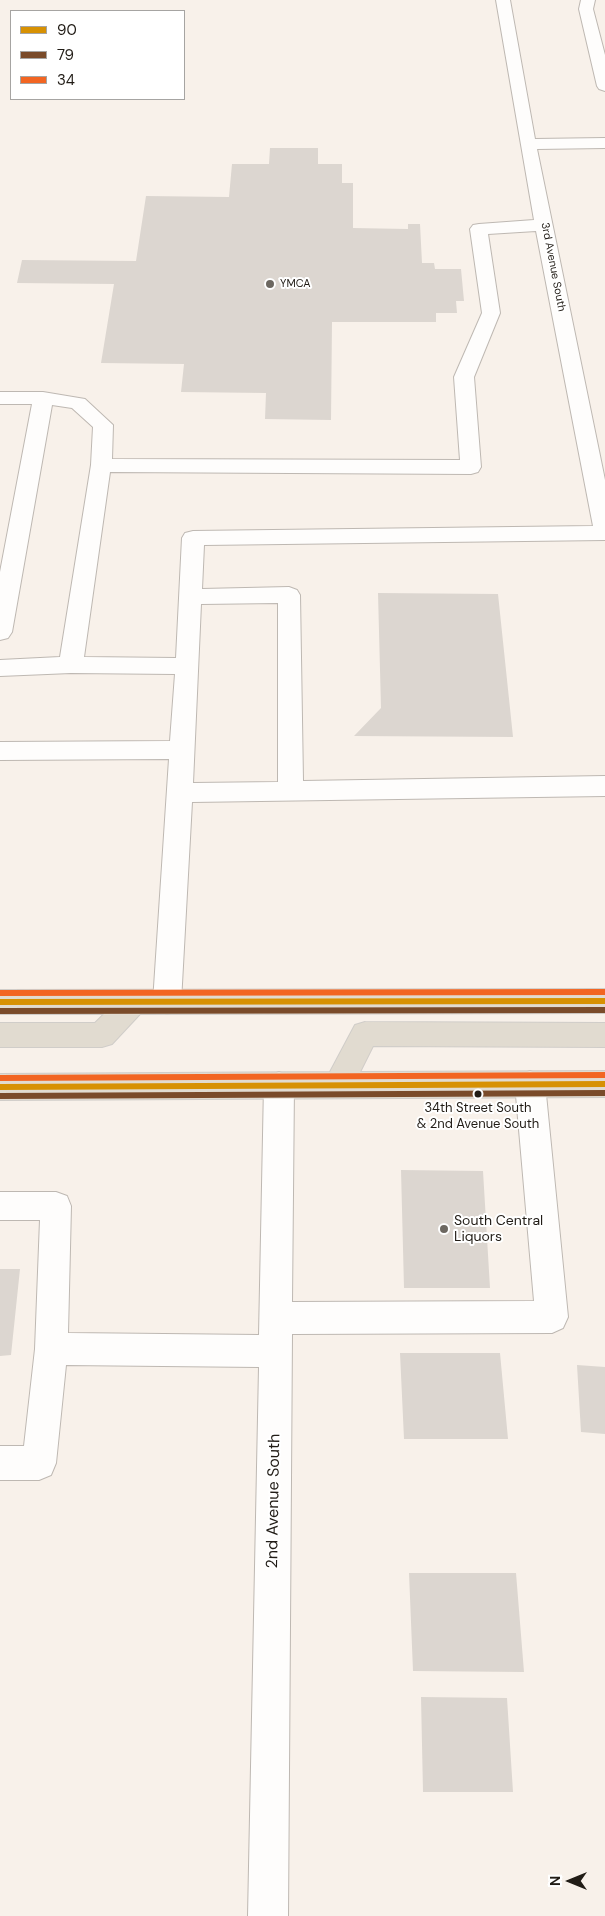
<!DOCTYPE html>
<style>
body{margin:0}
#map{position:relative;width:605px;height:1916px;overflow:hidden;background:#f8f1ea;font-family:"DM Sans",sans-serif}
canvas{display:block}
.legend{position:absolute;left:10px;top:10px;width:175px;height:90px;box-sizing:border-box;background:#fff;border:1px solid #a6a4a2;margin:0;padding:6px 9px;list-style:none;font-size:15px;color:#211c16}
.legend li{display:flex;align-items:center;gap:10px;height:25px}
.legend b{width:25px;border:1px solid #a6a4a2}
.north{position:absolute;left:545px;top:1856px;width:50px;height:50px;-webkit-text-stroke:4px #fff;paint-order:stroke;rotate:270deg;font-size:14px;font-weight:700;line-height:20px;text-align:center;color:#211c16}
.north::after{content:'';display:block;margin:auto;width:18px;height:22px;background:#211c16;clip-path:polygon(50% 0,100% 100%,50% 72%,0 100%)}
</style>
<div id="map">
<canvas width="605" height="1916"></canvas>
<ul class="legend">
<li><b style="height:6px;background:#d79103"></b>90</li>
<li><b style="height:6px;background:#7a4b2a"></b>79</li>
<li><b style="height:6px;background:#f26522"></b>34</li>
</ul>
<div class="north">N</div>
</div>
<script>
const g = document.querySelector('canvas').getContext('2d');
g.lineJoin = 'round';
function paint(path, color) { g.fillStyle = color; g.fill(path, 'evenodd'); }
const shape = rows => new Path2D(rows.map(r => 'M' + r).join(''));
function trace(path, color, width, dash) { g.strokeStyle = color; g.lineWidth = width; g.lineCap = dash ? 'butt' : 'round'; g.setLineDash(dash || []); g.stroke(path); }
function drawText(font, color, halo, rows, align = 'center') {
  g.font = font + ' "DM Sans",sans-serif'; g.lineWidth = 4; g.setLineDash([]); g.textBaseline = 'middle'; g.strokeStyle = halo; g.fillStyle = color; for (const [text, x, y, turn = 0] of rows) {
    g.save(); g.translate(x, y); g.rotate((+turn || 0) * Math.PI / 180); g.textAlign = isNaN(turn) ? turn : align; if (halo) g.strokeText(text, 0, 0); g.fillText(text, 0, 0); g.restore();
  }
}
const building = shape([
 [270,148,318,148,318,164,342,164,342,183,353,183,353,228,408,229,408,224,420,224,422,263,434,263,435,269,461,269,464,301,456,301,457,313,436,313,436,322,332,322,331,420,265,419,266,393,181,392,184,364,101,363,114,284,17,283,22,260,136,261,146,196,229,197,232,164,269,164],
 [378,593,498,594,513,737,354,736,381,708],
 [401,1170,483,1171,490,1288,404,1288],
 [0,1269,20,1269,11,1355,0,1356],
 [400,1353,500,1353,508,1439,404,1439],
 [577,1365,605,1367,605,1434,581,1432],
 [409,1573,516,1573,524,1672,413,1671],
 [421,1697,507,1698,513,1792,423,1792]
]);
const minor = shape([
 [496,0,510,0,535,139,605,138,605,148,537,149,605,480,605,540,204,545,202,589,289,587,297,590,300,595,303,781,605,776,605,796,192,802,181,1002,177,1010,167,1014,157,1010,153,1002,169,759,0,760,0,742,170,741,175,674,71,673,0,676,0,660,60,657,91,465,93,427,72,408,52,405,12,632,8,638,0,640,0,572,32,404,0,404,0,392,43,392,85,399,113,425,112,459,460,460,454,377,482,313,470,229,473,225,479,224,534,220,496,0],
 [536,231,593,526,193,531,185,533,182,538,176,658,84,657,110,472,471,474,478,472,481,467,474,377,500,313,488,234,536,231],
 [278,603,278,782,193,783,201,604,278,603],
 [581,0,595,0,593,9,605,55,605,91,599,89,597,86,579,9,581,0],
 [530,1071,540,1075,545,1084,568,1317,563,1328,552,1333,292,1334,288,1916,248,1916,259,1367,66,1365,56,1463,51,1475,39,1480,0,1480,0,1446,24,1446,35,1349,40,1220,0,1220,0,1192,56,1192,67,1196,71,1206,68,1333,259,1335,264,1085,269,1076,279,1072,289,1076,294,1085,292,1302,534,1301,515,1084,520,1075,530,1071]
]);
const highway = shape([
 [605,989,605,1013,140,1014,112,1044,102,1047,0,1047,0,1023,95,1023,104,1014,0,1014,0,990,605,989],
 [365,1022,605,1023,605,1047,373,1046,360,1072,605,1071,605,1097,0,1100,0,1074,330,1072,355,1025,365,1022]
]);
const bus1 = shape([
 [0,1002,605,1001],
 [0,1087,605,1084]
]);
const bus2 = shape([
 [0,1011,605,1010],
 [0,1096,605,1093]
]);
const bus3 = shape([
 [0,993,605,992],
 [0,1078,605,1075]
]);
const markers = [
 [270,284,5,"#6c6760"],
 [478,1094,4.5,"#211c16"],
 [444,1229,5,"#6c6760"]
];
const farStreetnames = [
 ["3rd Avenue South",553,267,79]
];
const farPoinames = [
 ["YMCA",280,284]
];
const busNames = [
 ["34th Street South",478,1109],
 ["& 2nd Avenue South",478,1125]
];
const poiNames = [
 ["South Central",454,1221],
 ["Liquors",454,1237]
];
const nearStreetnames = [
 ["2nd Avenue South",274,1501,-89]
];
paint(building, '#dcd6d0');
trace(minor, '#beb8b2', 2);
trace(highway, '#d0cdc9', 2);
paint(minor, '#fefdfc');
paint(highway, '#e1dbd0');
trace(bus1, '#d79103', 6);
trace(bus2, '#7a4b2a', 6);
trace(bus3, '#f26522', 6);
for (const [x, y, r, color] of markers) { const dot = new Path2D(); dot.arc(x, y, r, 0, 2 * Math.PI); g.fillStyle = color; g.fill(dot); trace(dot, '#fff', 2); }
drawText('11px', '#211c16', '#fff', farStreetnames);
drawText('11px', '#211c16', '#fff', farPoinames, 'left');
drawText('13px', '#211c16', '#fff', busNames);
drawText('14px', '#211c16', '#fff', poiNames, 'left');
drawText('16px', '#211c16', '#fff', nearStreetnames);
</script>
